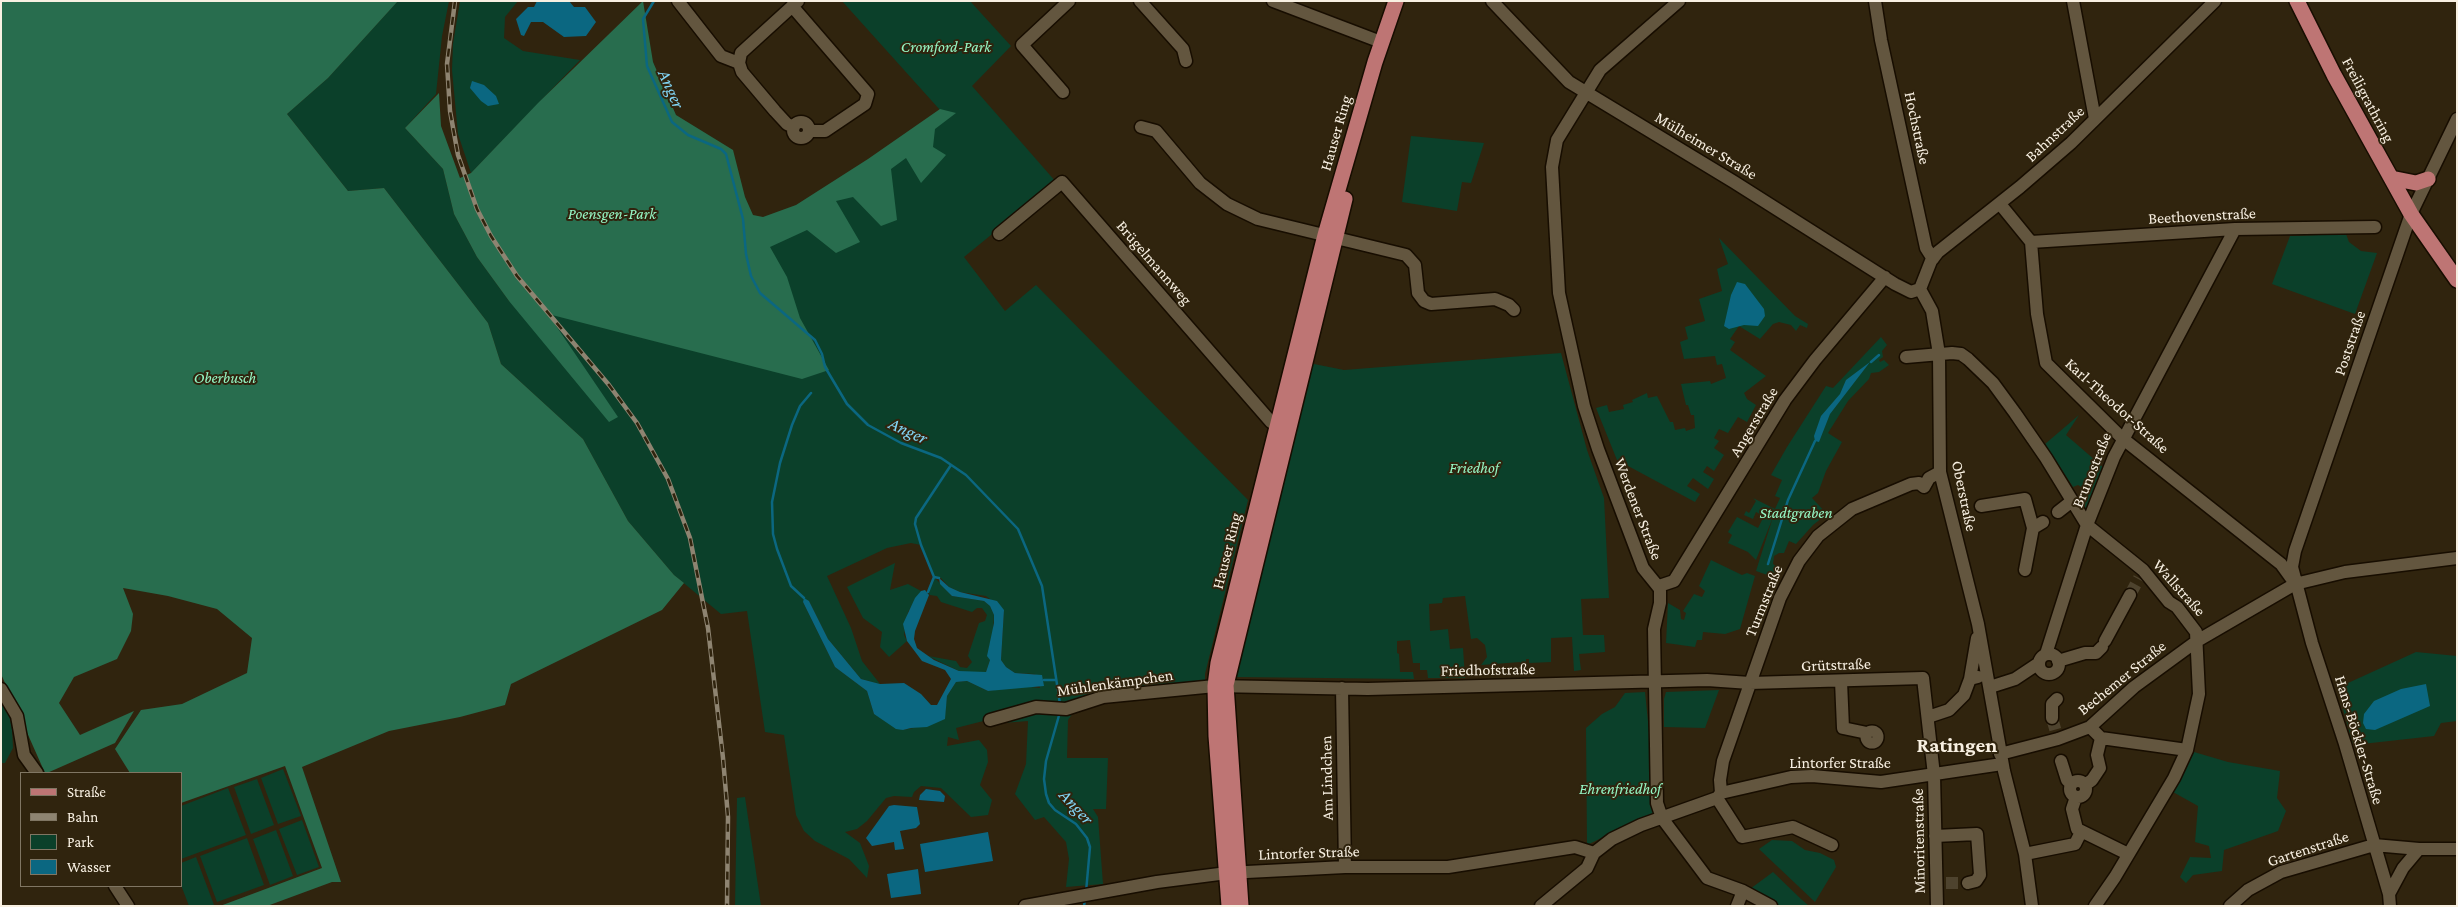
<!DOCTYPE html>
<meta charset="utf-8">
<style>
body{margin:0}
#map{position:relative;width:2458px;height:907px;overflow:hidden;background:#30240e;font-family:"Crimson Pro",serif}
canvas{display:block}
.frame{position:absolute;inset:0;border:2px solid #f8f0e2;pointer-events:none}
.legend{position:absolute;left:20px;top:772px;width:162px;height:115px;box-sizing:border-box;background:#30240e;border:1px solid #807663;margin:0;padding:6px 9px;list-style:none;font-size:15px;color:#f8f0e2}
.legend li{display:flex;align-items:center;gap:10px;height:25px}
.legend b{width:25px;border:1px solid #807663}
</style>
<div id="map">
<canvas width="2458" height="907"></canvas>
<div class="frame"></div>
<ul class="legend">
<li><b style="height:6px;background:#be7574"></b>Straße</li>
<li><b style="height:6px;background:#8e8471"></b>Bahn</li>
<li><b style="height:14px;background:#0b402a"></b>Park</li>
<li><b style="height:14px;background:#0b6781"></b>Wasser</li>
</ul>
</div>
<script>
const g = document.querySelector('canvas').getContext('2d');
g.lineJoin = 'round';
function paint(path, color) { g.fillStyle = color; g.fill(path, 'evenodd'); }
const shape = rows => new Path2D(rows.map(r => 'M' + r).join(''));
function trace(path, color, width, dash) { g.strokeStyle = color; g.lineWidth = width; g.lineCap = dash ? 'butt' : 'round'; g.setLineDash(dash || []); g.stroke(path); }
function drawText(font, color, halo, rows, align = 'center') {
  g.font = font + ' "Crimson Pro",serif'; g.lineWidth = 4; g.setLineDash([]); g.textBaseline = 'middle'; g.strokeStyle = halo; g.fillStyle = color; for (const [text, x, y, turn = 0] of rows) {
    g.save(); g.translate(x, y); g.rotate((+turn || 0) * Math.PI / 180); g.textAlign = isNaN(turn) ? turn : align; if (halo) g.strokeText(text, 0, 0); g.fillText(text, 0, 0); g.restore();
  }
}
const green = shape([
 [398,1,449,1,442,36,436,94,405,128,443,169,454,214,477,257,509,301,547,313,645,17,652,60,674,119,751,223,797,207,869,162,940,110,842,1,970,1,1011,46,972,86,1056,182,964,257,1005,311,1036,285,1248,500,1205,674,1205,687,1103,697,1073,713,1068,720,1067,758,1108,758,1106,809,1093,809,1098,817,1103,884,1066,887,1069,859,1066,842,1044,817,1035,820,1015,794,1026,764,1028,721,1003,723,999,717,956,728,959,740,948,737,947,746,979,740,987,750,988,762,980,785,992,800,988,815,971,817,941,788,921,786,914,792,912,797,894,796,886,798,867,821,857,829,845,832,860,843,869,866,867,878,849,859,815,841,804,831,796,815,784,735,765,732,747,611,721,614,674,575,628,521,583,439,501,364,488,323,384,188,348,191,287,114,328,78],
 [911,543,921,545,934,577,928,592,930,595,937,596,941,602,972,612,977,608,982,608,987,615,985,621,979,623,968,656,972,662,967,668,960,667,956,661,928,656,959,671,974,673,986,672,990,660,989,647,993,634,994,615,990,606,984,601,952,596,934,577,941,578,949,587,960,592,986,596,1004,610,1001,660,1006,667,1015,673,1035,674,1040,688,1023,686,988,691,967,681,956,682,947,696,945,714,918,727,903,730,874,714,867,691,835,667,803,602,809,601,828,639,861,679,880,684,862,661,851,628,827,576,887,548],
 [460,1,518,1,505,17,504,38,523,51,580,60,471,173,458,134,452,70,453,44],
 [1411,136,1484,143,1471,183,1462,182,1457,211,1402,202],
 [2346,234,2349,242,2361,251,2377,253,2355,314,2272,284,2290,236],
 [1719,238,1795,316,1808,324,1807,328,1800,325,1796,331,1791,325,1779,322,1773,324,1760,339,1739,326,1730,339,1735,342,1730,350,1766,376,1744,393,1747,399,1756,405,1747,422,1738,417,1728,433,1719,429,1714,438,1719,441,1714,448,1724,455,1714,471,1707,466,1703,472,1714,479,1708,489,1693,478,1687,486,1700,494,1695,502,1617,460,1596,408,1607,405,1609,412,1624,409,1623,405,1633,402,1632,400,1647,393,1648,398,1657,396,1670,422,1673,422,1675,430,1685,428,1686,431,1695,428,1694,415,1691,415,1688,405,1686,405,1681,384,1710,381,1711,384,1726,378,1722,364,1717,365,1715,356,1684,359,1680,342,1688,339,1685,327,1705,321,1699,299,1722,291,1717,269,1728,264],
 [1881,337,1887,345,1882,351,1883,357,1879,360,1880,362,1884,360,1889,365,1879,372,1871,373,1869,379,1848,401,1828,433,1842,442,1826,471,1818,493,1812,498,1827,514,1813,525,1796,544,1789,541,1784,553,1779,553,1774,556,1773,564,1780,569,1776,578,1756,571,1773,517,1756,560,1748,552,1728,543,1732,535,1728,532,1737,517,1758,528,1764,516,1756,512,1753,519,1744,515,1746,511,1749,513,1756,501,1753,498,1775,509,1780,498,1775,496,1782,480,1771,475,1787,447,1826,386,1833,388],
 [1561,353,1587,450,1604,498,1609,598,1581,599,1583,635,1604,635,1605,652,1579,654,1581,670,1574,671,1572,637,1551,638,1551,662,1529,663,1529,659,1526,659,1526,664,1520,664,1520,662,1481,665,1487,657,1485,645,1477,638,1471,639,1465,596,1443,598,1442,603,1429,604,1430,631,1448,629,1450,649,1463,648,1465,678,1428,678,1427,670,1420,670,1420,663,1413,663,1410,640,1397,641,1397,653,1399,654,1400,672,1413,672,1414,679,1235,677,1309,363,1344,370],
 [2079,415,2066,435,2103,467,2087,510,2078,497,2083,493,2083,488,2078,485,2073,487,2045,444],
 [1711,560,1742,575,1747,573,1755,576,1740,629,1725,634,1703,632,1702,640,1697,640,1695,647,1666,643,1668,603,1680,610,1681,619,1684,620,1686,613,1683,611,1694,594,1702,597,1705,591,1699,586],
 [895,563,890,590,908,584,921,591,908,612,904,635,907,641,889,657,880,647,882,632,863,618,847,587],
 [2416,652,2457,656,2457,721,2441,723,2434,736,2353,745,2337,688],
 [1719,690,1705,728,1664,727,1664,699,1666,692],
 [1645,692,1657,811,1587,845,1586,728,1602,714,1615,707,1625,693],
 [1,700,8,709,12,729,13,748,5,763,1,763],
 [2194,752,2228,762,2280,771,2277,798,2286,811,2278,831,2224,850,2222,871,2193,875,2186,883,2180,877,2190,857,2211,858,2209,846,2195,842,2198,806,2173,792],
 [283,769,301,816,278,824,261,778],
 [257,779,274,825,251,834,234,787],
 [228,788,246,835,181,859,181,806],
 [745,797,761,906,735,906,737,798],
 [302,820,319,867,297,875,279,829],
 [276,830,293,876,270,885,253,839],
 [247,838,264,885,217,902,200,856],
 [1772,840,1792,841,1805,850,1820,853,1834,860,1836,867,1815,902,1759,849],
 [196,857,214,905,211,906,189,906,181,885,181,863],
 [1773,872,1801,899,1809,906,1779,906,1750,889]
]);
const forest = shape([
 [1,1,398,1,328,78,287,114,348,191,384,188,488,323,501,364,583,439,628,521,674,575,684,583,662,610,511,684,505,705,460,717,389,731,302,767,341,882,332,882,267,906,220,906,322,868,285,766,181,803,181,773,130,773,115,749,141,710,182,704,247,673,252,638,217,609,168,596,123,588,133,614,131,631,117,659,74,677,59,703,80,735,134,711,115,743,47,773,45,773,1,674],
 [643,1,653,62,676,115,733,150,745,197,753,215,763,217,796,205,868,159,940,109,956,113,935,129,933,147,946,155,921,183,906,158,891,169,897,220,881,226,853,197,836,201,860,242,836,253,807,230,770,247,787,277,800,318,829,370,802,379,548,314,618,417,609,422,509,301,477,257,454,214,443,169,405,128,439,93,441,126,460,178,471,173,538,103]
]);
const water = shape([
 [537,1,569,1,574,7,585,7,596,22,586,36,564,37,543,22,531,22,524,36,521,35,516,19,528,7,534,7],
 [472,81,484,85,496,96,499,104,488,106,481,101,470,88],
 [1737,282,1745,284,1764,309,1765,316,1758,326,1744,325,1729,329,1724,326,1731,295],
 [1870,362,1830,414,1819,442,1815,441,1814,436,1821,416,1840,394,1846,380],
 [939,578,949,587,960,592,997,601,1004,610,1001,660,1006,667,1015,673,1042,675,1044,686,988,691,967,681,956,682,947,696,945,719,927,727,911,728,903,730,896,729,874,714,867,691,835,667,803,602,804,598,809,601,828,639,861,679,880,684,904,683,921,694,931,705,937,705,951,679,945,670,922,661,907,641,903,624,915,598,921,591,925,590,929,595,915,631,914,639,917,648,934,660,959,671,986,672,990,660,987,656,994,623,994,615,990,606,984,601,952,596,940,584],
 [2426,684,2430,706,2375,730,2366,729,2363,723,2364,714,2374,701,2401,689],
 [926,789,940,791,945,796,944,802,919,800,920,795],
 [894,805,917,807,920,824,916,828,900,831,904,849,895,850,894,842,872,846,866,838,889,806],
 [988,832,993,861,925,872,920,844],
 [918,869,921,894,891,898,887,874]
]);
const stream = shape([
 [654,1,643,19,647,66,672,122,688,135,721,149,726,154,743,219,746,254,751,276,760,293,815,340,822,354,825,367,847,404,868,425,901,443,941,458,966,475,1018,529,1042,586,1060,704],
 [1871,362,1879,355],
 [1768,564,1788,500,1815,441],
 [934,577,939,578],
 [928,592,934,577,921,545,915,524,916,518,951,465],
 [804,598,791,586,777,549,773,534,772,502,780,463,792,425,800,406,811,393],
 [1044,680,1056,680],
 [1060,712,1046,761,1044,779,1046,794,1049,803,1055,810,1076,824,1087,838,1090,847,1086,892],
 [1084,906,1085,900]
]);
const minorTunnel = shape([
 [2130,595,2139,578],
 [2052,718,2056,732],
 [1946,883,1968,883]
]);
const minor = shape([
 [678,1,721,56,739,63],
 [1140,1,1183,49,1186,61],
 [1273,1,1381,42],
 [1492,1,1569,82,1734,182,1895,284,1911,292,1920,289],
 [1679,1,1600,70,1557,140,1552,167,1559,293,1584,406,1598,449,1643,568,1660,589,1660,603,1654,629,1657,803,1662,818,1707,878,1743,891,1771,906],
 [1875,1,1881,40,1926,248,1933,259],
 [2073,1,2095,119],
 [792,6,868,94,865,104,825,131,809,131],
 [1063,92,1022,45,1069,1],
 '793 130a8 8 0 1 1 16 0a8 8 0 1 1-16 0Z',
 [794,127,787,124,775,111,742,72,739,63,741,53,798,1],
 [1141,127,1156,131,1200,183,1227,204,1258,219,1406,255,1415,265,1418,293,1424,301,1431,304,1495,299,1509,305,1514,310],
 [2000,204,2031,242,2037,314,2046,363,2122,438,2281,564,2294,582],
 [999,234,1062,182,1271,422,1286,429],
 [2031,242,2235,229,2375,227],
 [1920,289,1932,311,1939,354,1940,472,1978,624,2004,771,2025,854,2032,906],
 [1920,289,1931,261,1938,252,2020,187,2071,143,2215,1],
 [1906,357,1952,353,1961,354,1968,359,1993,383,2015,413,2046,458,2087,525,2143,570,2169,602,2177,607,2196,632,2199,694,2187,750,2174,778,2115,877,2095,906],
 [1981,506,2025,499,2033,528],
 [2058,512,2072,501],
 [2025,570,2033,528,2043,522],
 [1659,586,1674,581,1785,400,1815,360,1885,277],
 [1977,638,1970,679,1978,677],
 [2105,641,2130,595],
 [2046,654,2087,525,2114,457,2235,229],
 '2039 664a10 10 0 1 1 20 0a10 10 0 1 1-20 0Z',
 [2058,661,2085,653,2096,653,2102,647],
 [1841,681,1843,728,1867,733],
 [1990,687,2015,679,2039,663],
 [1342,688,1345,867],
 [1,689,17,716,24,755,37,773],
 [1928,717,1949,710,1964,695,1970,679],
 [2052,718,2052,704,2057,699],
 [990,720,1036,707,1066,709,1103,697,1215,686,1368,689,1707,680,1750,683,1923,678,1934,775,1937,906],
 [2090,727,2101,738,2187,750],
 '1866.5 737a5.5 5.5 0 1 1 11 0a5.5 5.5 0 1 1-11 0Z',
 [2000,754,2058,739,2090,727,2134,687,2197,641,2295,584,2345,572,2457,558],
 [2061,761,2067,780,2071,784],
 '2070 789a8 8 0 1 1 16 0a8 8 0 1 1-16 0Z',
 [2085,785,2092,780,2100,768,2097,755,2101,738],
 [1721,793,1720,780,1723,761,1780,598,1799,561,1818,536,1852,509,1911,484,1919,483,1924,487,1929,478,1940,472],
 [2076,797,2072,809,2077,829,2128,854],
 [1717,798,1742,837,1793,827,1832,845],
 [1935,836,1977,834,1980,875,1976,881,1968,883],
 [2025,854,2075,844,2081,832],
 [115,886,128,906],
 [2389,894,2403,868,2419,849],
 [1025,906,1157,882,1227,873,1345,867,1448,867,1575,847,1594,853],
 [1541,906,1587,868,1594,853,1612,839,1641,825,1717,798,1721,793,1791,777,1812,776,1881,782,2002,764],
 [1737,906,1743,891],
 [2230,906,2248,890,2281,872,2374,845,2419,849,2457,849],
 [2390,906,2389,894,2345,744,2312,643,2292,567,2295,551,2411,214,2457,119]
]);
const major = shape([
 [2297,1,2334,75,2411,214,2457,280],
 [2391,178,2416,183,2428,179],
 [1229,906,1216,736,1215,686,1218,663,1325,235,1375,62,1396,1],
 [1241,906,1226,685,1345,199]
]);
const rail = shape([
 [455,1,447,64,450,111,458,155,477,209,491,236,517,276,609,385,637,423,668,479,690,538,708,628,723,758,728,817,727,906]
]);
const parkNames = [
 ["Cromford-Park",946,47],
 ["Poensgen-Park",612,214],
 ["Oberbusch",225,378],
 ["Friedhof",1474,468],
 ["Stadtgraben",1796,513],
 ["Ehrenfriedhof",1620,789]
];
const streetNames = [
 ["Freiligrathring",2368,100,62],
 ["Hochstraße",1917,128,78],
 ["Hauser Ring",1336,133,-74],
 ["Bahnstraße",2055,134,-43],
 ["Mülheimer Straße",1706,146,31],
 ["Beethovenstraße",2202,216,-3],
 ["Brügelmannweg",1154,263,49],
 ["Poststraße",2350,343,-71],
 ["Karl-Theodor-Straße",2117,406,42],
 ["Angerstraße",1754,422,-59],
 ["Brunostraße",2092,470,-68],
 ["Oberstraße",1964,496,78],
 ["Werdener Straße",1638,509,69],
 ["Hauser Ring",1227,551,-76],
 ["Wallstraße",2179,588,48],
 ["Turmstraße",1764,601,-68],
 ["Grütstraße",1836,665,-2],
 ["Friedhofstraße",1488,670,-1],
 ["Bechemer Straße",2122,678,-39],
 ["Mühlenkämpchen",1115,683,-8],
 ["Hans-Böckler-Straße",2359,740,73],
 ["Lintorfer Straße",1840,763],
 ["Am Lindchen",1327,778,-91],
 ["Minoritenstraße",1919,841,-91],
 ["Gartenstraße",2308,849,-18],
 ["Lintorfer Straße",1309,853,-2]
];
const waterNames = [
 ["Anger",671,89,66],
 ["Anger",908,431,25],
 ["Anger",1076,807,47]
];
const districtNames = [
 ["Ratingen",1957,746]
];
paint(green, '#0b402a');
paint(forest, '#286d4e');
paint(water, '#0b6781');
trace(stream, '#0b6781', 2.5);
trace(minorTunnel, '#4e432e', 12, [12, 6]);
trace(minor, '#170d00', 15);
trace(major, '#170d00', 18);
trace(minor, '#63563f', 12);
trace(major, '#be7574', 15);
trace(rail, '#8e8471', 4.5);
trace(rail, '#30240e', 2.5, [8]);
drawText('italic 16px', '#95f7c5', '#30240e', parkNames);
drawText('16px', '#f8f0e2', '#30240e', streetNames);
drawText('italic 18px', '#82d6f6', '#30240e', waterNames);
drawText('bold 21px', '#f8f0e2', '#30240e', districtNames);
</script>
